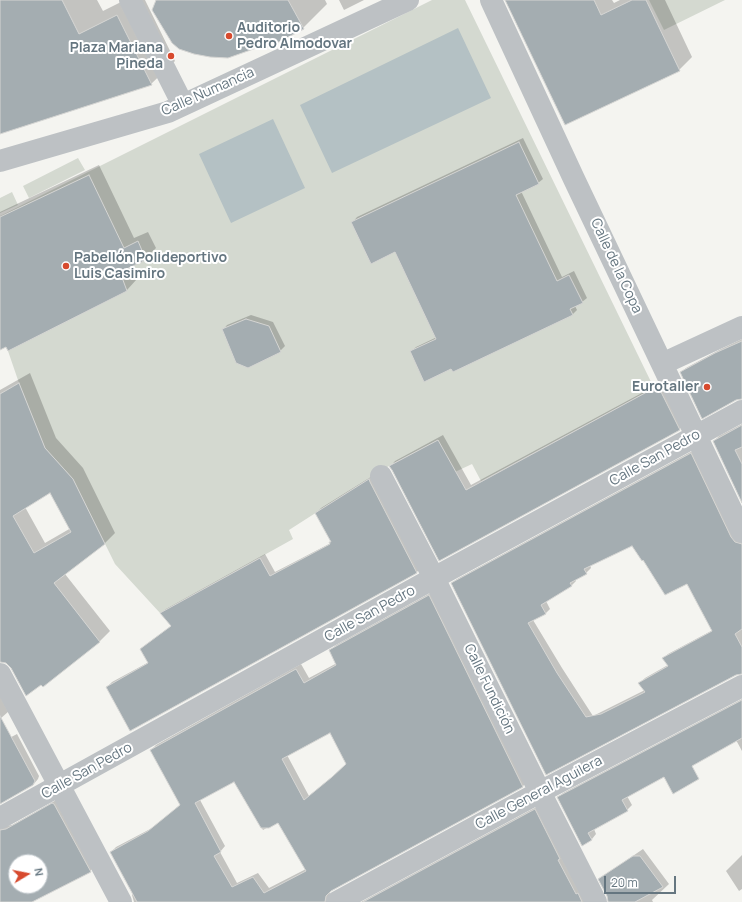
<!DOCTYPE html>
<meta charset="utf-8">
<style>
body{margin:0}
#map{position:relative;width:742px;height:902px;overflow:hidden;background:#f4f4f0;font-family:Manrope,sans-serif}
canvas{display:block}
.north{position:absolute;left:8px;top:854px;width:40px;height:40px;box-sizing:border-box;background:#fff;border:1px solid #c1c8cc;border-radius:50%;rotate:80deg;font-size:11px;font-weight:700;line-height:16px;text-align:center;color:#657680}
.north::after{content:'';display:block;margin:auto;width:14px;height:18px;background:#d74a2e;clip-path:polygon(50% 0,100% 100%,50% 72%,0 100%)}
.scale{position:absolute;left:604px;top:876px;width:72px;height:18px;box-sizing:border-box;border:2px solid #657680;border-top:0;padding-left:5px;font-size:12px;line-height:14px;white-space:nowrap;color:#657680;-webkit-text-stroke:3px #fff;paint-order:stroke}
</style>
<div id="map">
<canvas width="742" height="902"></canvas>
<div class="north">N</div>
<div class="scale">20 m</div>
</div>
<script>
const g = document.querySelector('canvas').getContext('2d');
g.lineJoin = 'round';
function paint(path, color) { g.fillStyle = color; g.fill(path, 'evenodd'); }
const shape = rows => new Path2D(rows.map(r => 'M' + r).join(''));
function trace(path, color, width, dash) { g.strokeStyle = color; g.lineWidth = width; g.lineCap = dash ? 'butt' : 'round'; g.setLineDash(dash || []); g.stroke(path); }
function drawText(font, color, halo, rows, align = 'center') {
  g.font = font + ' Manrope,sans-serif'; g.lineWidth = 4; g.setLineDash([]); g.textBaseline = 'middle'; g.strokeStyle = halo; g.fillStyle = color; for (const [text, x, y, turn = 0] of rows) {
    g.save(); g.translate(x, y); g.rotate((+turn || 0) * Math.PI / 180); g.textAlign = isNaN(turn) ? turn : align; if (halo) g.strokeText(text, 0, 0); g.fillText(text, 0, 0); g.restore();
  }
}
const green = shape([
 [432,0,465,0,654,388,481,481,472,464,455,472,438,440,392,464,289,530,293,539,160,613,115,564,73,479,45,448,19,383,8,351,0,335,0,216],
 [649,0,725,0,664,30],
 [78,158,85,170,29,198,23,186],
 [12,192,18,205,0,213,0,198]
]);
const water = shape([
 [458,28,491,98,332,173,300,105],
 [273,119,305,188,231,223,199,154]
]);
const shadow = shape([
 [0,0,97,0,103,11,125,0,145,0,175,61,151,84,0,133],
 [157,0,325,0,327,4,303,28,267,46],
 [339,0,364,0,344,10],
 [506,0,612,0,614,3,620,0,665,0,692,57,679,70],
 [523,138,543,179,538,183,521,191,562,277,574,271,587,298,582,302,575,306,577,310,573,314,453,371,452,368,411,352,416,347,437,337,395,251,353,222,357,217],
 [99,165,134,238,148,232,156,248,145,259,131,266,137,279,127,290,8,349,6,346,0,349,0,212],
 [251,315,273,322,285,346,280,351,223,330,227,325],
 [742,339,742,398,681,373,686,368,721,349],
 [30,373,56,438,83,468,115,533,104,544,65,574,110,631,100,641,43,686,12,668,7,663,0,661,0,390],
 [51,491,71,528,45,543,25,507],
 [664,381,684,424,679,430,440,560,393,470,390,467,395,461,443,435,471,485],
 [742,424,742,501,714,441,719,436],
 [696,449,742,538,742,673,736,674,546,774,452,583,457,579],
 [632,545,643,559,687,583,713,630,668,654,664,658,668,665,645,678,640,683,645,690,593,716,562,668,533,620,545,614,550,609,546,601,571,586,576,581,575,579,586,573,591,568,590,565],
 [374,475,421,567,417,572,130,730,107,687,112,682,149,662,172,626,161,613,166,609,265,554,275,572,331,543,332,541,317,513,321,508],
 [434,591,528,781,523,786,331,890,329,896,331,902,134,902,132,895,134,893,111,852,116,847,154,827,181,804,151,750,156,745,301,664,309,678,337,663,331,650,336,645],
 [331,732,347,764,338,772,309,796,287,755],
 [235,781,263,830,279,821,306,869,269,888,258,873,237,883,220,852,225,846,200,800],
 [0,671,17,704,0,719],
 [742,699,742,751,736,740,691,735,627,796,632,805,627,810,594,829,596,834,592,839,558,798,563,793],
 [17,734,39,776,38,779,33,785,0,803,0,743],
 [58,799,95,866,90,871,30,902,0,902,0,825,5,826,12,825],
 [16,862,40,862,40,886,16,886],
 [540,805,589,902,361,902],
 [643,849,669,884,652,900,653,902,609,902,608,896,600,880,605,875],
 [742,855,742,889,739,891,726,871]
]);
const building = shape([
 [0,0,62,0,79,34,117,15,152,85,0,134,0,0],
 [156,0,288,0,304,29,267,48,262,46,228,58,210,57,194,54,179,49,172,43,152,10,156,0],
 [505,0,594,0,601,15,632,0,646,0,680,71,565,125,505,0],
 [519,142,539,184,516,195,557,281,569,275,583,303,570,309,573,315,453,372,451,369,424,382,410,351,436,339,395,252,371,264,351,222,519,142],
 [89,175,124,248,138,241,146,260,120,272,127,291,8,351,6,347,0,350,0,217,89,175],
 [246,319,269,326,281,352,248,368,236,363,222,329,246,319],
 [742,341,742,399,736,400,702,419,680,372,715,353,742,341],
 [19,383,45,448,73,479,105,544,54,583,100,642,43,687,41,685,26,696,11,668,6,663,0,662,0,394,19,383],
 [50,493,71,532,34,553,13,516,50,493],
 [658,386,680,430,439,561,392,470,389,466,438,440,466,490,658,386],
 [742,425,742,447,735,450,742,464,742,503,713,441,742,425],
 [691,453,731,537,735,542,742,544,742,629,735,634,742,647,742,674,736,675,546,775,451,583,691,453],
 [632,546,642,561,643,560,665,595,687,584,712,631,662,658,668,666,638,683,645,692,601,714,586,717,557,673,528,623,546,614,541,605,572,586,570,583,587,574,584,569,632,546],
 [369,479,370,482,417,573,130,731,106,687,148,663,140,649,171,626,160,613,260,558,270,576,330,544,329,542,331,542,315,513,369,479],
 [429,595,523,787,331,891,326,896,325,902,137,902,110,852,148,831,180,805,150,750,296,669,304,683,336,665,329,650,429,595],
 [330,733,346,764,332,777,304,800,282,759,330,733],
 [234,782,261,828,269,828,278,823,306,871,264,893,253,877,232,887,214,856,221,852,195,803,234,782],
 [742,700,742,738,692,766,699,779,673,794,664,777,622,800,628,811,588,833,592,840,582,846,557,797,742,700],
 [0,716,35,781,33,785,0,804,0,716],
 [52,803,54,804,91,872,32,902,0,902,0,830,6,829,52,803],
 [16,862,40,862,40,886,16,886,16,862],
 [535,809,560,859,558,860,576,894,578,893,582,902,363,902,535,809],
 [633,856,640,856,663,887,635,902,608,902,607,896,598,879,633,856]
]);
const street = shape([
 [130,0,183,105],
 [491,0,574,179,742,532],
 [0,161,168,112,408,0],
 [662,364,742,327],
 [381,476,434,578,540,792,596,902],
 [0,674,121,902],
 [0,818,434,578,742,411],
 [337,902,540,792,742,686]
]);
const markers = [
 [229,36,4,"#d74a2e"],
 [171,56,4,"#d74a2e"],
 [66,266,4,"#d74a2e"],
 [707,387,4,"#d74a2e"]
];
const poiNames = [
 ["Auditorio",237,28],
 ["Pedro Almodovar",237,44],
 ["Plaza Mariana",163,48,"right"],
 ["Pineda",163,64,"right"],
 ["Pabellón Polideportivo",74,258],
 ["Luis Casimiro",74,274],
 ["Eurotaller",699,387,"right"]
];
const streetNames = [
 ["Calle Numancia",208,92,-24],
 ["Calle de la Copa",616,266,65],
 ["Calle San Pedro",655,458,-29],
 ["Calle San Pedro",370,614,-29],
 ["Calle Fundición",489,689,64],
 ["Calle San Pedro",87,771,-29],
 ["Calle General Aguilera",539,793,-28]
];
paint(green, '#d4d9d0');
paint(water, '#b4c1c4');
paint(shadow, '#0003');
paint(building, '#a4adb1');
trace(building, '#d5d5d3', 1);
trace(street, '#bdc1c4', 22);
for (const [x, y, r, color] of markers) { const dot = new Path2D(); dot.arc(x, y, r, 0, 2 * Math.PI); g.fillStyle = color; g.fill(dot); trace(dot, '#fff', 1.5); }
drawText('bold 14px', '#657680', '#fff', poiNames, 'left');
drawText('14px', '#657680', '#fff', streetNames);
</script>
